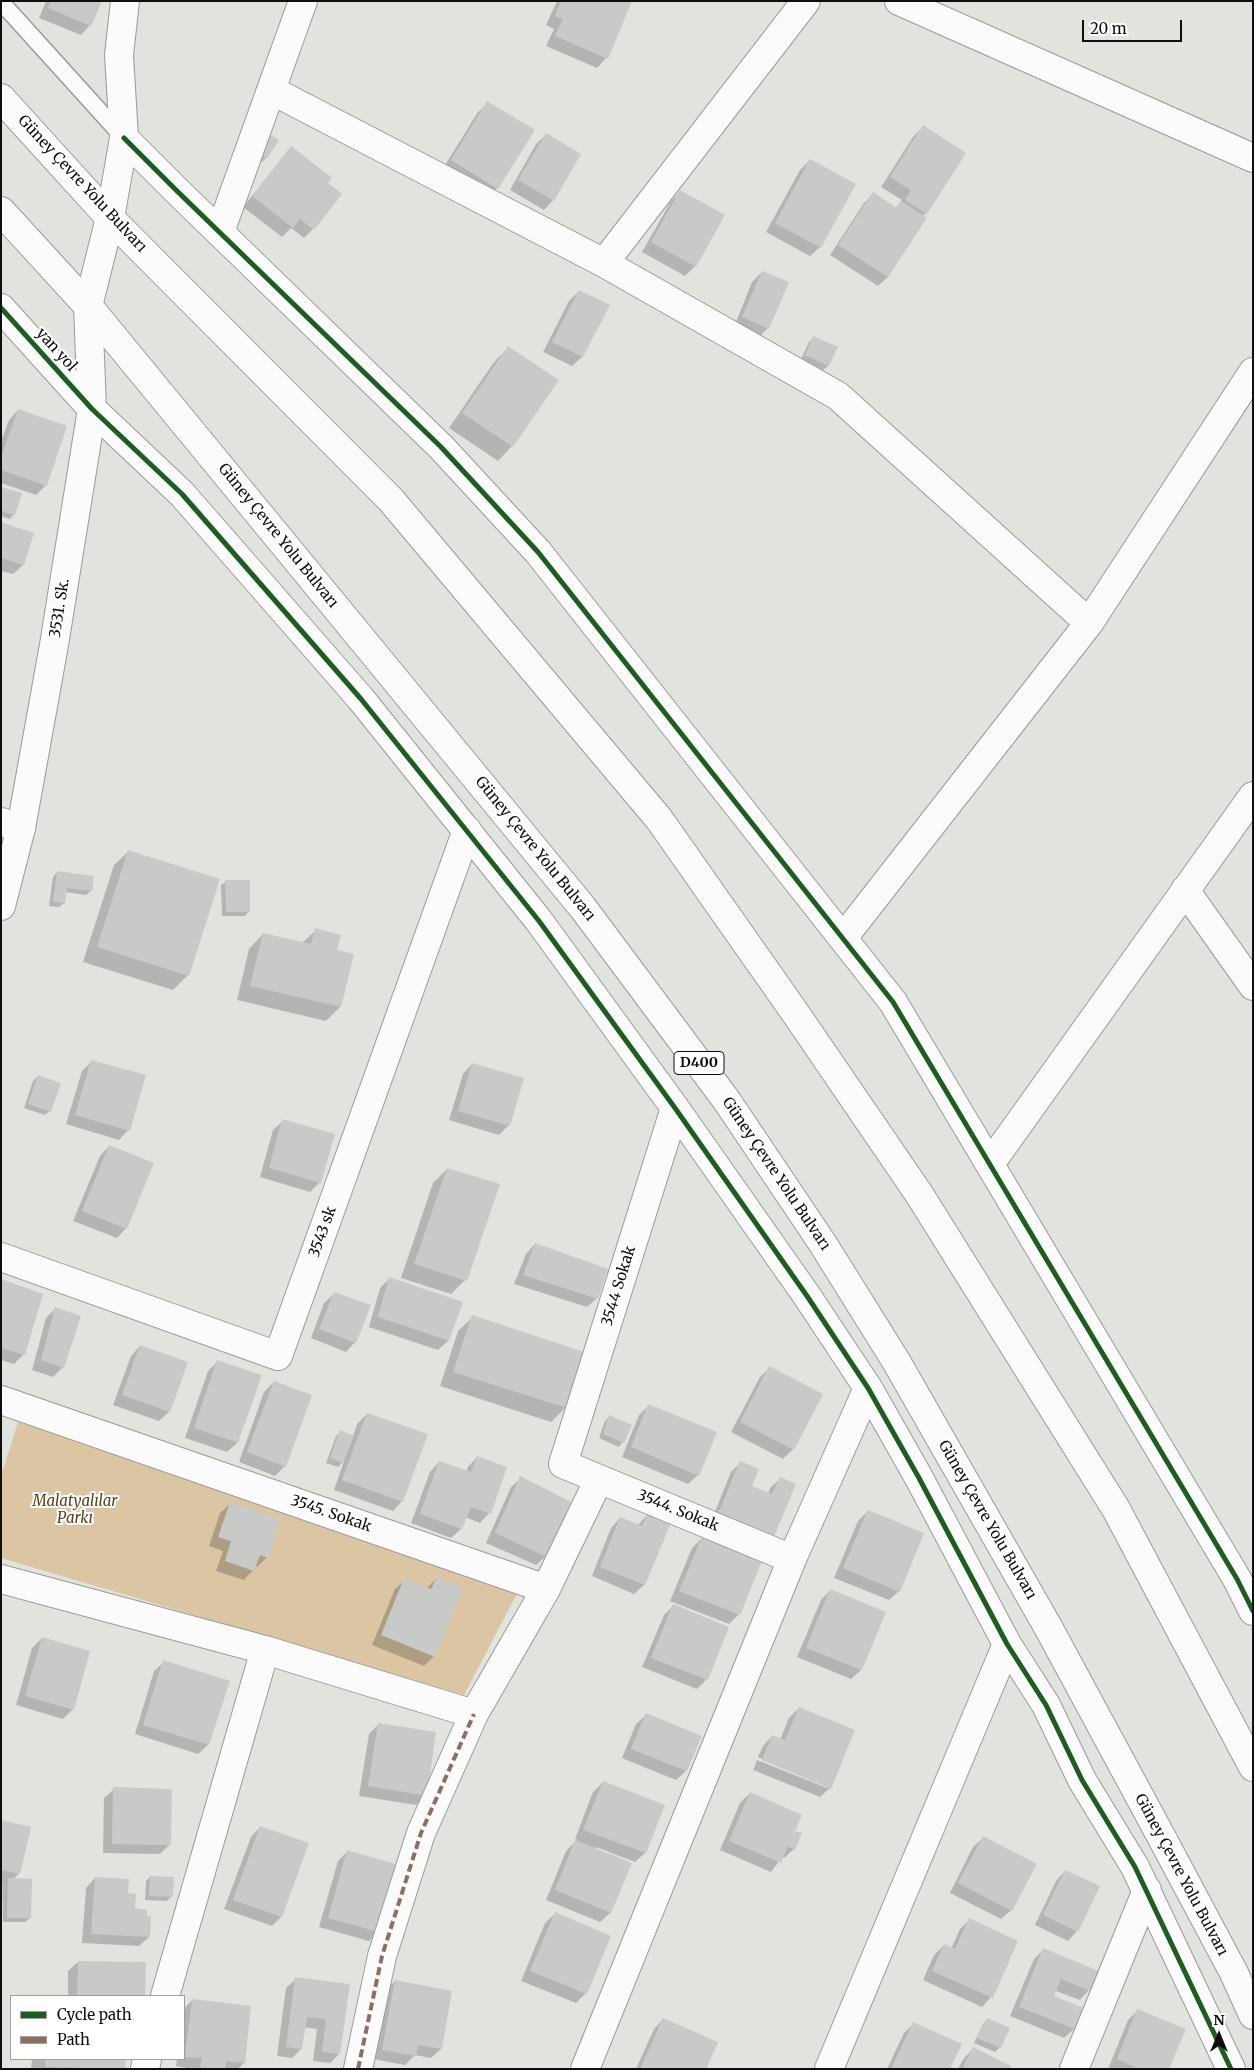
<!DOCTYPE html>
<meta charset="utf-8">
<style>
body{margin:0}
#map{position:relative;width:1254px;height:2070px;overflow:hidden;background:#e1e3df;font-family:Merriweather,serif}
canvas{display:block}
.frame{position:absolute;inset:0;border:2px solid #0e0f0d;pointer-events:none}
.legend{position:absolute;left:10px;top:1995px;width:175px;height:65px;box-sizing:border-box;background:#fff;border:1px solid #9f9f9e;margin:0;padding:6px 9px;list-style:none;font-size:15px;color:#0e0f0d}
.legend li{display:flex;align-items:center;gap:10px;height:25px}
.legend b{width:25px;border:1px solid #9f9f9e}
.north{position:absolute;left:1194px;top:2010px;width:50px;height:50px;-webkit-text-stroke:4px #fff;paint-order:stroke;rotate:0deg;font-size:14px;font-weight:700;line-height:20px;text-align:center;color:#0e0f0d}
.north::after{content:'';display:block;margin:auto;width:18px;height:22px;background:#0e0f0d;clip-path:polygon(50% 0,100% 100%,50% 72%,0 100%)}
.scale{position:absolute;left:1082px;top:20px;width:100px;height:22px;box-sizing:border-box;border:2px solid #0e0f0d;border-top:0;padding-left:6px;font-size:15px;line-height:18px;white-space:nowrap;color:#0e0f0d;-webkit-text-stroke:4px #fff;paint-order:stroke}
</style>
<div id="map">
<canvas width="1254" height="2070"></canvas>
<div class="frame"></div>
<ul class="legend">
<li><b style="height:6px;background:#1b5e20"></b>Cycle path</li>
<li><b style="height:6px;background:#8d6e63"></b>Path</li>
</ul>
<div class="north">N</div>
<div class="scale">20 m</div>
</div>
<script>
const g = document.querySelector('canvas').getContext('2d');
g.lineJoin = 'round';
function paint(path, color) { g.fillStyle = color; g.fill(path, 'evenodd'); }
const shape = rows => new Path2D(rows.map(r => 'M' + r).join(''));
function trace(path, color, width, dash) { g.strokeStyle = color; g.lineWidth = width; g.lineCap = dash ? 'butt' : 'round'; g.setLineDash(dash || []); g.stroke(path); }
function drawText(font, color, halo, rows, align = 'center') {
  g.font = font + ' Merriweather,serif'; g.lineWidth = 4; g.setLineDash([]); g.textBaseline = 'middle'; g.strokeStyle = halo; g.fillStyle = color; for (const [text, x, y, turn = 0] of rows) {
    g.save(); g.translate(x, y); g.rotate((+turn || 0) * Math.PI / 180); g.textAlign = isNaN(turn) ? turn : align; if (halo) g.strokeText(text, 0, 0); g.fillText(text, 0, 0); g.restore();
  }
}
const green = shape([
 [18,1422,521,1586,464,1695,1,1558,1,1470,3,1470]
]);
const shadow = shape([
 [46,1,100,1,90,25,81,35,39,18],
 [557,1,631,1,606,58,597,68,546,46,554,29,546,25],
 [488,103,497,188,488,198,442,170,478,112],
 [923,127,926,213,923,216,925,218,888,277,878,286,830,255,864,203,873,194,896,208,900,203,902,200,881,187,913,137],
 [546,135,553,200,544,210,510,190,536,144],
 [261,138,266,158,262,162,250,155],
 [291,148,326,183,313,229,304,238,291,228,282,237,243,207],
 [810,160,820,247,810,256,766,232,800,170],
 [681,191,695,266,685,276,642,252,671,201],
 [762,272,768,328,759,337,734,327,752,282],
 [579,291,608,306,582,357,572,366,543,352,569,301],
 [814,338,836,348,828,366,823,370,801,359,809,342],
 [509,347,512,446,498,461,449,428,494,362],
 [18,410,46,485,36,495,1,483,1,441,9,420],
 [1,488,14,514,10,519,1,516],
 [1,524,32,534,23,565,13,574,1,571],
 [129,851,188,975,173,990,83,962,114,865],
 [57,872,91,891,86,895,65,892,64,903,59,907,49,906,53,877],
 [226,881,249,911,245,916,222,916,221,885],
 [316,930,336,951,340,1007,326,1021,237,1000,249,949,263,934,302,943],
 [92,1061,128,1130,119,1140,66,1124,82,1071],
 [472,1064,509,1125,499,1135,449,1120,463,1074],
 [38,1076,50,1111,45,1115,24,1108,33,1081],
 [283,1121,320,1182,310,1192,260,1177,273,1130],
 [109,1146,126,1228,117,1238,73,1221,100,1156],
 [447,1169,465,1280,451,1294,401,1278,433,1183],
 [535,1244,597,1298,587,1307,514,1284,526,1254],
 [389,1279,461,1303,448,1341,438,1350,369,1327,380,1288],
 [1,1280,24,1354,14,1364,1,1360],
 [334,1294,355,1342,346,1352,311,1338,324,1303],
 [55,1309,63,1367,53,1377,32,1370,46,1318],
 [473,1317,566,1407,551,1422,440,1386,458,1331],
 [140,1346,169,1412,159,1421,113,1405,131,1356],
 [217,1362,260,1376,237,1443,227,1452,185,1438,208,1371],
 [770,1368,793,1449,783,1459,731,1432,760,1377],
 [274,1382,285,1466,275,1476,239,1462,264,1392],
 [649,1405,698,1475,688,1484,622,1457,639,1415],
 [367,1414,402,1501,393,1511,334,1490,344,1461,338,1467,326,1463,336,1436,341,1432,353,1436,357,1424],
 [609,1417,623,1442,619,1447,599,1438,605,1421],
 [477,1457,489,1513,480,1523,465,1517,461,1529,451,1538,411,1523,430,1472,439,1462,466,1472,468,1467],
 [740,1463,750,1487,768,1494,770,1488,780,1479,794,1485,710,1524,731,1472],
 [521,1478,546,1556,536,1565,486,1543,511,1487],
 [230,1504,267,1557,257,1567,255,1566,253,1570,244,1580,216,1571,223,1551,209,1546,220,1513],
 [868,1511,899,1591,889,1600,834,1578,858,1521],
 [647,1515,669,1524,644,1585,634,1594,592,1576,611,1528,620,1518,638,1525],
 [702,1538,760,1562,738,1615,729,1624,670,1601,692,1548],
 [437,1578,434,1656,424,1666,372,1645,395,1589,405,1580,427,1588],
 [830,1590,884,1613,861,1670,851,1679,797,1657,821,1600],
 [673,1606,728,1628,706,1680,697,1689,642,1667,664,1615],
 [42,1638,73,1709,63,1719,16,1705,32,1648],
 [164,1662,208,1745,198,1754,135,1734,154,1671],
 [799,1708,830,1788,820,1797,753,1770,757,1760,827,1788,827,1786,758,1757,763,1746,772,1736,780,1740,789,1718],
 [646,1715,686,1771,676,1780,622,1758,636,1724],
 [379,1724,425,1795,416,1805,359,1796,369,1734],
 [603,1782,663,1805,645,1853,635,1862,596,1847,595,1850,630,1864,610,1913,600,1922,546,1900,566,1851,577,1840,575,1839,593,1792],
 [114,1789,170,1844,160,1854,103,1853,104,1798],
 [750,1793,793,1831,794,1849,784,1858,782,1857,771,1872,720,1850,740,1803],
 [1,1821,19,1873,13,1880,30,1918,25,1922,3,1922],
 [260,1827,281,1917,272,1926,224,1909,251,1837],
 [983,1838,1011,1910,1001,1919,950,1893,973,1847],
 [348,1851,378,1932,369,1941,319,1927,338,1861],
 [1065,1871,1077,1931,1068,1941,1035,1925,1056,1881],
 [150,1877,171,1897,167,1901,145,1900,146,1881],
 [95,1878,127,1895,149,1937,139,1946,82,1943,86,1888],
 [555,1914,586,1993,576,2003,521,1981,545,1923],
 [969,1920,991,1997,982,2007,923,1980,934,1955,944,1945,951,1949,960,1929],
 [1043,1950,1089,1990,1080,2000,1056,1991,1052,1997,1082,2009,1074,2029,1064,2038,1010,2016,1034,1959],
 [78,1962,144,1963,144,1996,68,1996,68,1971],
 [296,1979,348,1985,339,2054,330,2063,313,2061,317,2029,304,2027,301,2049,292,2058,277,2056,286,1988],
 [395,1981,441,2049,431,2058,415,2055,405,2065,373,2059,385,1991],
 [192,2000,244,2063,238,2069,192,2069,176,2066,177,2059,184,2059,184,2009],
 [1138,2010,1168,2069,1108,2069,1128,2020],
 [663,2019,705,2069,636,2069,654,2029],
 [987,2019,1008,2028,999,2048,995,2052,974,2043,983,2024],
 [914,2023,949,2069,887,2069,904,2033],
 [973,2049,1008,2069,958,2069,964,2058],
 [32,2059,125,2059,123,2069,31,2069]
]);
const building = shape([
 [51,1,102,1,91,26,48,8],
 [561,1,632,1,608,59,555,36,563,19,555,16],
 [487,101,535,130,498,189,451,160],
 [923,125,966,153,927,214,905,200,911,190,890,177],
 [266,132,279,140,267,159,254,150],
 [546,133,581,154,554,201,518,180],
 [291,146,332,178,328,183,342,194,314,230,300,219,293,228,252,196],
 [810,159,856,184,821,248,775,223],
 [680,190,725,215,696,267,651,242],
 [873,192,897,208,901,201,927,218,888,277,838,245],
 [762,271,789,282,769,329,742,317],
 [579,290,610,305,583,357,552,342],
 [813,336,838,347,829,366,805,355],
 [508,346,559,380,513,447,462,413],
 [18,409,67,426,47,486,1,470,1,457],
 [1,487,22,493,15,515,1,511],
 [1,522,34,533,24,565,1,558],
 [128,850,220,879,189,976,97,947],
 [57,871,94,876,92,891,67,888,65,903,53,902],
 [225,880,250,880,250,912,226,912],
 [315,928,341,935,337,950,354,954,341,1007,250,986,263,933,311,944],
 [91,1060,146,1075,130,1131,75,1115],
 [472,1063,524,1078,510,1126,458,1111],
 [38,1075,61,1083,51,1112,28,1104],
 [282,1119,335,1134,321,1183,269,1168],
 [109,1145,154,1163,127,1229,82,1211],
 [447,1168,500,1184,467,1281,414,1264],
 [535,1243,608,1269,598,1299,523,1275],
 [389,1277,463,1302,449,1341,378,1317],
 [1,1279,43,1294,25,1355,1,1348],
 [334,1292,371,1305,356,1343,319,1329],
 [55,1307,81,1316,64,1368,41,1360],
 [472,1315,584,1352,567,1408,453,1372],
 [140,1345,188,1362,170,1412,122,1395],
 [217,1360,262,1375,238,1443,194,1428],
 [769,1366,823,1394,794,1450,740,1422],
 [274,1381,312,1395,286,1467,247,1452],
 [648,1404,717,1432,699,1476,631,1447],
 [367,1413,428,1434,403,1502,342,1480],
 [609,1415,632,1425,624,1443,603,1434],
 [340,1430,354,1436,343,1463,330,1458],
 [477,1456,507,1467,491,1514,471,1507,462,1529,420,1514,439,1461,471,1472],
 [740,1461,759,1469,752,1486,772,1494,780,1477,796,1484,774,1537,718,1514],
 [520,1476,571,1502,547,1557,495,1533],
 [230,1502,281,1519,268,1558,260,1555,254,1571,225,1561,231,1541,218,1537],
 [868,1510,924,1533,900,1592,843,1568],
 [647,1514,671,1523,645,1585,600,1567,620,1517,642,1526],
 [702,1537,762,1561,740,1615,679,1591],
 [437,1577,463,1588,435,1657,381,1635,404,1578,431,1589],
 [830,1589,886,1612,862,1670,806,1648],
 [673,1604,729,1627,708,1680,651,1658],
 [42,1637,90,1651,74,1710,25,1696],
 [163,1660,230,1681,209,1745,143,1725],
 [799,1707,855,1730,831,1789,762,1760,772,1735,785,1740],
 [646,1713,702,1736,687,1771,631,1749],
 [378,1723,436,1732,427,1796,368,1786],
 [603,1781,665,1805,646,1853,583,1830],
 [113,1787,172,1789,171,1845,112,1844],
 [750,1792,802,1815,795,1831,802,1833,795,1850,788,1846,781,1863,729,1841],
 [1,1820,31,1827,20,1874,1,1870],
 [260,1826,309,1843,282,1917,233,1900],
 [983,1836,1037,1864,1012,1911,958,1883],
 [575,1840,632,1863,611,1913,555,1890],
 [347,1850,399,1865,379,1932,328,1918],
 [1065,1870,1100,1886,1078,1932,1043,1915],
 [150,1876,174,1877,173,1897,149,1896],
 [95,1877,129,1879,128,1893,136,1894,135,1908,147,1910,147,1916,151,1916,150,1937,91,1934],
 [8,1878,32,1879,31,1918,7,1918],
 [555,1912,611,1936,587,1994,530,1971],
 [969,1918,1018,1941,993,1998,932,1971,944,1944,955,1949],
 [1043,1948,1099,1971,1090,1991,1061,1979,1054,1996,1084,2008,1075,2029,1019,2007],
 [78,1961,146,1962,145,1996,77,1996],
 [295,1977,350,1984,340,2054,322,2052,326,2019,307,2017,302,2049,286,2047],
 [395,1980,452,1991,442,2049,418,2045,416,2056,382,2050],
 [192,1999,251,2006,245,2063,226,2061,225,2069,200,2069,202,2058,185,2057],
 [1137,2009,1186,2029,1169,2069,1139,2069,1117,2059],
 [663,2018,718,2042,706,2069,640,2069],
 [987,2018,1010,2028,1001,2048,977,2038],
 [913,2022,962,2044,950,2069,891,2069],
 [973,2047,1011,2066,1010,2069,962,2069],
 [45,2059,126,2059,125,2069,45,2067]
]);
const lane = shape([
 [1,2,124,138]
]);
const street = shape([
 [899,1,1253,158],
 [271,90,604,263,838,396,1089,623],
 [220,232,303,1],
 [604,263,806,1],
 [1,308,92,409,182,494,361,699,539,921,675,1108,807,1296,868,1388,919,1478,1007,1644,1046,1705,1082,1780,1135,1867,1231,2069],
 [1,822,21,828],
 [1185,890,1253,986],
 [843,938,1089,623,1253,372],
 [675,1108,563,1464,792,1559],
 [990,1164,1253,796],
 [1,1257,278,1356,467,830],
 [1,1400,546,1589,599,1479],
 [1,1579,265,1650,474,1714],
 [165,1996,265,1650],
 [145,2069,147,2059],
 [358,2069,382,1956,421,1833,474,1714,546,1589],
 [585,2069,792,1559,868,1388],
 [829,2069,1007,1644],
 [1074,2069,1147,1890]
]);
const secondary = shape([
 [124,138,177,191,441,447,538,552,893,1002,1237,1579,1253,1611],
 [1,906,21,828,54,645,92,409,88,306,110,218,124,138,119,55,125,1]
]);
const highway = shape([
 [1,98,110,218,391,500,659,819,796,1014,919,1194,1116,1509,1253,1767],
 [1,211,88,306,583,908,727,1101,823,1244,896,1361,1048,1627,1162,1838,1234,1973,1253,2015]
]);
const quiet = shape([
 [358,2069,382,1956,421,1833,474,1714]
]);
const cycleway = shape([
 [124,138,177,191,441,447,538,552,893,1002,1237,1579,1253,1611],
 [1,308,92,409,182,494,361,699,539,921,675,1108,807,1296,868,1388,919,1478,1007,1644,1046,1705,1082,1780,1135,1867,1231,2069]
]);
const shields = [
 [699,1063,50]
];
const shieldNames = [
 ["D400",699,1063]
];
const streetNames = [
 ["Güney Çevre Yolu Bulvarı",82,184,47],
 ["yan yol",56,350,48],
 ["Güney Çevre Yolu Bulvarı",278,536,51],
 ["3531. Sk.",60,608,-81],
 ["Güney Çevre Yolu Bulvarı",535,849,51],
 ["Güney Çevre Yolu Bulvarı",776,1174,56],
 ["3543 sk",323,1232,-70],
 ["3544 Sokak",619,1286,-73],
 ["3544. Sokak",678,1511,22],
 ["3545. Sokak",331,1514,19],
 ["Güney Çevre Yolu Bulvarı",987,1520,60],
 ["Güney Çevre Yolu Bulvarı",1181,1875,62]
];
const parkNames = [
 ["Malatyalılar",75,1502],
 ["Parkı",75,1519]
];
paint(green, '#dbc5a3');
paint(shadow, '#0003');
paint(building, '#c8cac7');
trace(lane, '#9a9b98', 19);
trace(street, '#9a9b98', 30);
trace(secondary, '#9a9b98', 30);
trace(highway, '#9a9b98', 30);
trace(lane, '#fafbfa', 16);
trace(street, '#fafbfa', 28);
trace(secondary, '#fafbfa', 28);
trace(highway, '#fafbfa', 28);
trace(quiet, '#8d6e63', 4, [8, 4]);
trace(cycleway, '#1b5e20', 5);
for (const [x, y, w] of shields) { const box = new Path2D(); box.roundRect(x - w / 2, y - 11.5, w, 23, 4); g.fillStyle = '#fff'; g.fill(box); trace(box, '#0e0f0d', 1); }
drawText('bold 14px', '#0e0f0d', null, shieldNames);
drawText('15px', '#0e0f0d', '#fff', streetNames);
drawText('italic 15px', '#584220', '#fff', parkNames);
</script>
